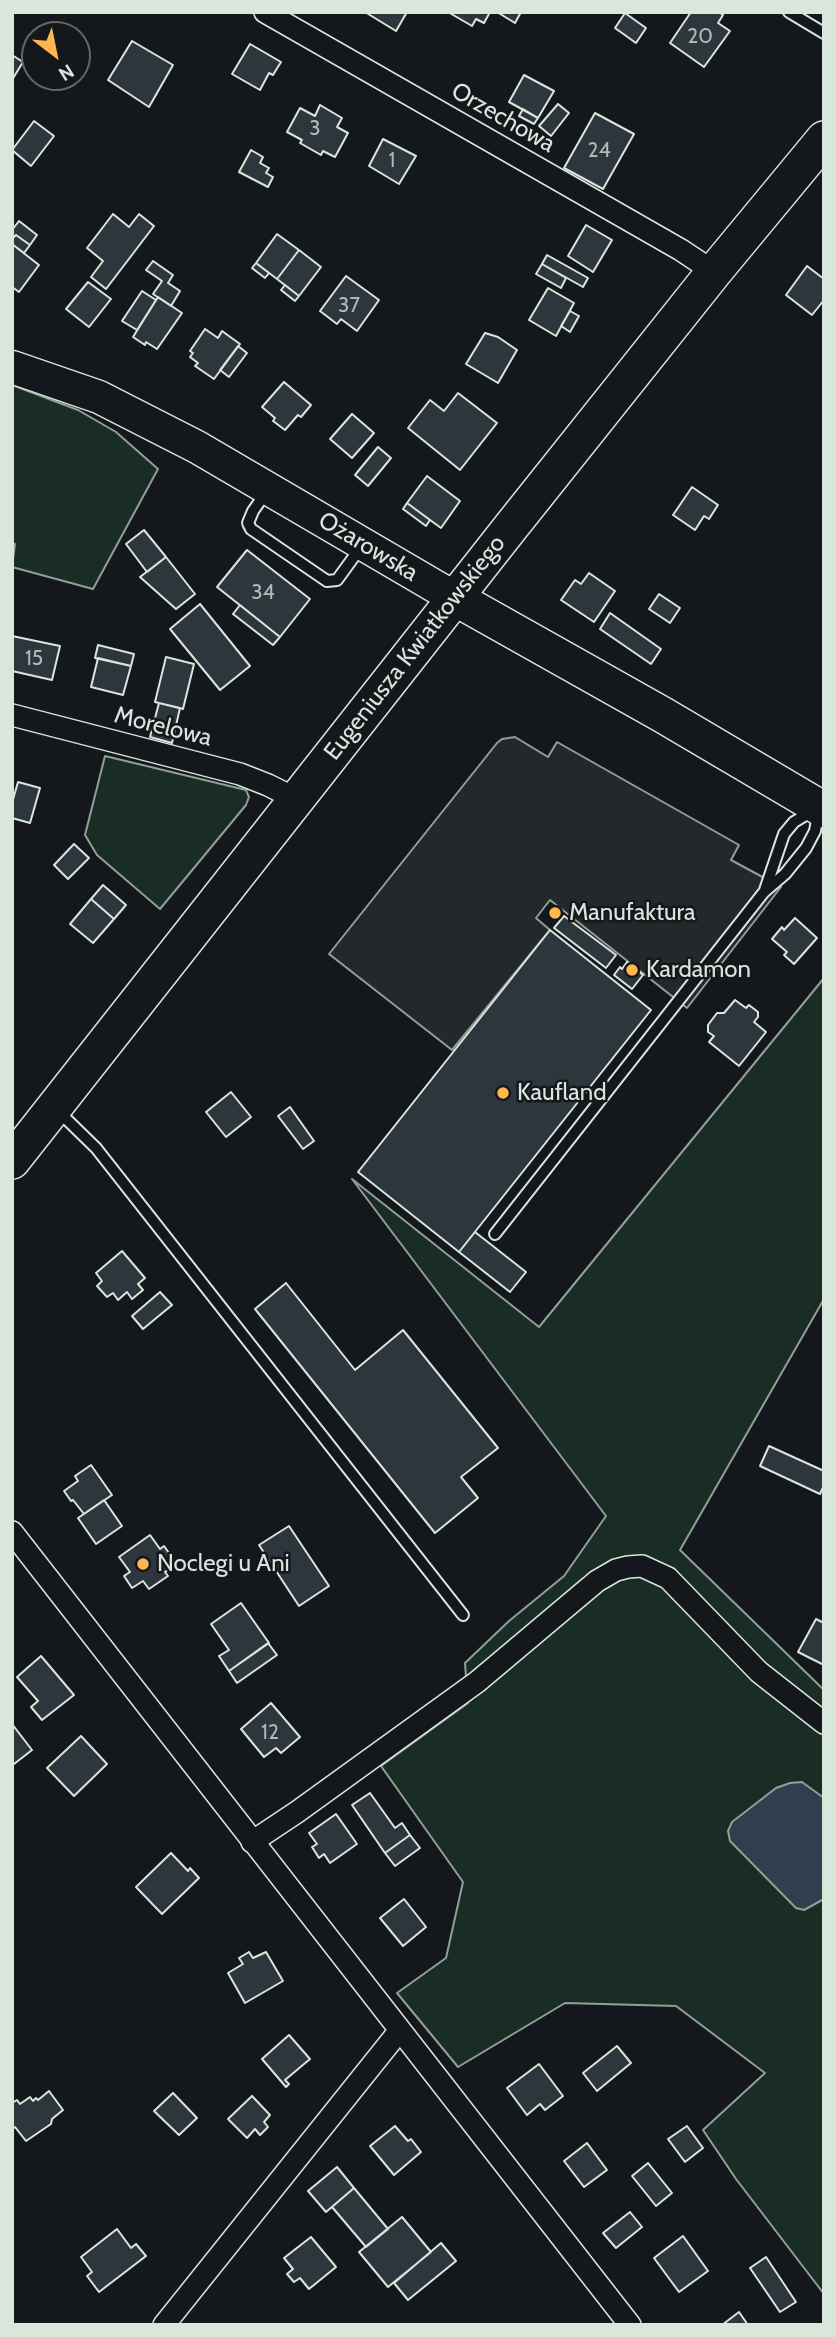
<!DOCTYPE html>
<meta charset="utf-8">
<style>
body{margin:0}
#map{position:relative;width:836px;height:2337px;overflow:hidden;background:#14181c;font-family:Cabin,sans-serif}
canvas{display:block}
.frame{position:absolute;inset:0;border:14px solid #d8e6dc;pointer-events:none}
.north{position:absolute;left:21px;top:21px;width:70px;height:70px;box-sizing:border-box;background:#14181c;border:2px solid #626a69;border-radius:50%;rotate:148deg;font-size:19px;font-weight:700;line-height:28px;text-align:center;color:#d8e6dc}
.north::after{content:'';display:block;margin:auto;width:24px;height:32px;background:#ffb74d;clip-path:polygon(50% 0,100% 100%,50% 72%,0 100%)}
</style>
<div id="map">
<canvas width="836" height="2337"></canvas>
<div class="frame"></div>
<div class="north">N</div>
</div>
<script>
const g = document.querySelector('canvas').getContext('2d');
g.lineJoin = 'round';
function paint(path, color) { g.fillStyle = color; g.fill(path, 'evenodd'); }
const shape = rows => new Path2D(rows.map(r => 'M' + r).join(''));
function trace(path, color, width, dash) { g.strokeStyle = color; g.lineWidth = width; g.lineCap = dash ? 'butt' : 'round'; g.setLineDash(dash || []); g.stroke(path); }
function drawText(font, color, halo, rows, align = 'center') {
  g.font = font + ' Cabin,sans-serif'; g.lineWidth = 5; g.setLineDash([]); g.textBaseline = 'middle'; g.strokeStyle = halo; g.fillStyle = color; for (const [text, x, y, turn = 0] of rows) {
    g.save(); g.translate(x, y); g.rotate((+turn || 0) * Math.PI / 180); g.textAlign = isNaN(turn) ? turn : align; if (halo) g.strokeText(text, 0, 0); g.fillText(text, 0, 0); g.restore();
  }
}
const green = shape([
 [12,385,78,410,116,432,158,469,93,589,12,567,15,544,12,543,12,385],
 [105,756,246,790,249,797,246,805,160,909,97,855,85,835,105,756],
 [824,978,824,1299,680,1550,824,1690,824,2294,736,2179,703,2130,765,2073,676,2006,565,2003,458,2067,397,1993,446,1958,463,1882,381,1766,468,1703,465,1663,509,1621,564,1576,606,1516,352,1179,539,1327,824,978]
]);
const parking = shape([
 [515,737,548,757,557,742,739,845,731,860,781,887,687,1008,550,900,536,918,550,930,452,1050,329,954,497,743,502,739,515,737]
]);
const water = shape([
 [802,1782,824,1798,824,1899,804,1910,796,1908,730,1841,728,1831,732,1822,776,1788,790,1783,802,1782]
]);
const building = shape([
 [365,12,407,12,396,31,365,12],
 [448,12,490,12,484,23,476,19,472,26,448,12],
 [497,12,521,12,515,23,497,12],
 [691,12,719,12,723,15,718,23,730,31,704,67,670,43,691,12],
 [625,13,646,28,636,43,615,28,625,13],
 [132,41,173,65,149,107,108,80,132,41],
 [250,44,281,62,273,75,269,73,260,90,232,74,250,44],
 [12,55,23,62,12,80,12,55],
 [524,75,554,91,538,118,509,102,524,75],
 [558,104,569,113,551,136,539,126,558,104],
 [320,105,342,118,337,127,348,133,335,157,323,151,321,155,300,143,302,140,287,132,300,108,315,116,320,105],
 [523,109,538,118,534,124,519,116,523,109],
 [595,113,634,134,603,189,564,168,595,113],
 [34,121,54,136,31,166,12,150,34,121],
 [383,139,416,156,399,184,369,166,383,139],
 [251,150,263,157,260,163,269,168,266,173,273,177,268,187,239,172,251,150],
 [113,214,129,227,139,214,154,226,106,289,91,277,103,261,87,248,113,214],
 [19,221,37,235,30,245,16,235,12,239,12,230,19,221],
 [586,225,612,240,593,272,568,256,586,225],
 [277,234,299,250,277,279,256,263,277,234],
 [16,235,30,245,24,253,12,244,12,239,16,235],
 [12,244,39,265,19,292,12,287,12,244],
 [299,250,321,267,299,296,277,279,299,250],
 [547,255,588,278,583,287,542,264,547,255],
 [153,261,173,275,168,283,180,291,171,306,153,294,162,281,146,270,153,261],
 [256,263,269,273,265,278,252,268,256,263],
 [542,264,566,278,561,288,536,274,542,264],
 [807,266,824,279,824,300,812,315,786,295,807,266],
 [346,276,379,300,357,331,341,319,337,324,320,311,346,276],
 [88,282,111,299,89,327,66,309,88,282],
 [285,285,299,296,295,301,281,290,285,285],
 [548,288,574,303,556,336,529,320,548,288],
 [142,291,156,300,137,330,122,321,142,291],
 [158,297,182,313,157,349,146,342,145,345,133,337,158,297],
 [570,311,579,316,570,332,561,326,570,311],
 [205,329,218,338,222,331,240,344,214,379,195,366,198,363,190,357,193,353,190,351,205,329],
 [485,333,498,337,517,350,498,383,466,364,485,333],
 [238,346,247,353,229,377,220,370,238,346],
 [284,382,311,405,301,417,298,415,285,430,273,421,275,418,262,407,284,382],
 [458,393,497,423,460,470,408,428,430,400,444,411,458,393],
 [352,414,374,433,352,458,330,439,352,414],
 [378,447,391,458,368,486,355,475,378,447],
 [427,476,460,501,441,528,407,503,427,476],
 [692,487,718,505,709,519,704,516,695,530,673,515,692,487],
 [407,503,430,520,426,526,403,509,407,503],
 [144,530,166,557,147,572,126,544,144,530],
 [247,550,310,599,280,637,217,587,247,550],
 [166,557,195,594,176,609,140,577,166,557],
 [589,573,615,591,594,622,561,600,575,580,581,584,589,573],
 [659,594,680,608,670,623,649,609,659,594],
 [200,604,250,666,220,690,170,629,200,604],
 [240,605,280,637,273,645,233,614,240,605],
 [610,613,661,649,651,664,600,629,610,613],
 [12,636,60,646,52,680,12,671,12,636],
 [98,645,134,654,131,666,95,658,98,645],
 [166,657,194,664,183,709,155,702,166,657],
 [98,658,131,666,123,695,91,687,98,658],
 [159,703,180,708,172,743,150,737,159,703],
 [18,782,40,788,30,823,12,818,12,803,18,782],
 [74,844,89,858,68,879,54,865,74,844],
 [103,885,126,905,114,919,91,899,103,885],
 [91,899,114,919,93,943,70,924,91,899],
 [564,916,616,955,606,968,554,928,564,916],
 [795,918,817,938,794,964,784,955,787,952,772,939,782,927,784,930,795,918],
 [550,930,651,1010,459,1252,358,1172,550,930],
 [627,962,643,975,632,989,614,975,620,967,622,969,627,962],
 [735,1000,746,1008,749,1005,758,1012,758,1017,754,1022,766,1032,739,1066,709,1042,714,1036,708,1032,708,1025,717,1013,724,1013,735,1000],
 [231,1092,251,1117,226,1137,206,1112,231,1092],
 [290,1107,314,1141,303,1149,278,1116,290,1107],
 [475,1232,526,1272,510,1292,459,1252,475,1232],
 [122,1251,145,1278,138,1284,143,1290,132,1299,127,1292,118,1300,113,1293,107,1297,97,1286,102,1281,96,1273,122,1251],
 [286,1283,355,1370,403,1330,498,1448,461,1477,478,1498,435,1533,255,1309,286,1283],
 [160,1292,172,1305,143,1329,132,1316,160,1292],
 [769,1446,824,1471,824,1485,820,1494,760,1466,769,1446],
 [91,1465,112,1495,84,1514,73,1500,71,1501,64,1491,78,1481,75,1476,91,1465],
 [104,1500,122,1526,96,1544,78,1518,104,1500],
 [289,1526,329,1586,299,1606,259,1545,289,1526],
 [150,1535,160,1549,164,1546,177,1564,165,1572,168,1576,149,1589,143,1581,132,1588,124,1576,130,1572,119,1557,150,1535],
 [241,1603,269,1643,229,1671,219,1656,229,1650,211,1624,241,1603],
 [816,1619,824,1623,824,1665,798,1652,816,1619],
 [268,1643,277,1655,237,1683,229,1671,268,1643],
 [41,1656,74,1695,42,1720,31,1707,38,1701,17,1677,41,1656],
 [271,1703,300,1737,281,1753,276,1748,264,1757,241,1729,271,1703],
 [12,1724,32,1750,14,1764,12,1762,12,1724],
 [81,1736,107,1764,74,1796,47,1768,81,1736],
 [370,1793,395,1828,402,1823,410,1835,385,1853,352,1805,370,1793],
 [336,1814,357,1844,330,1863,324,1854,319,1858,312,1847,317,1844,309,1833,336,1814],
 [410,1835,420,1848,395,1866,385,1853,410,1835],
 [171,1853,188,1871,190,1868,199,1878,162,1914,136,1887,171,1853],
 [404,1899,426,1927,403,1946,380,1918,404,1899],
 [249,1952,253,1958,266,1952,283,1981,245,2003,228,1973,243,1964,239,1958,249,1952],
 [289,2035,310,2059,285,2080,289,2084,286,2087,262,2059,289,2035],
 [617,2046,631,2063,597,2091,583,2073,617,2046],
 [539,2064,563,2096,545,2110,540,2104,527,2115,507,2088,539,2064],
 [49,2091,63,2110,52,2119,51,2124,26,2141,15,2127,12,2129,12,2103,17,2100,20,2104,30,2097,33,2101,36,2098,38,2100,49,2091],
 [173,2093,197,2118,179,2135,154,2111,173,2093],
 [252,2096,270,2115,264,2122,268,2127,260,2135,255,2129,247,2138,228,2119,252,2096],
 [395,2126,408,2141,411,2139,421,2152,394,2175,370,2146,395,2126],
 [687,2126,703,2148,685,2162,668,2139,687,2126],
 [587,2143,607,2170,584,2187,564,2161,587,2143],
 [648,2163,672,2193,656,2206,632,2176,648,2163],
 [337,2167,354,2188,326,2212,308,2191,337,2167],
 [354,2188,388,2229,366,2247,332,2207,354,2188],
 [630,2212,642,2227,616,2248,603,2233,630,2212],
 [402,2217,431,2252,388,2287,359,2252,402,2217],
 [117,2229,131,2248,136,2244,146,2256,99,2292,87,2276,92,2272,81,2257,117,2229],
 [683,2236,708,2271,679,2292,654,2258,683,2236],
 [311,2237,336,2267,309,2289,300,2278,294,2282,287,2274,293,2269,284,2258,311,2237],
 [441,2243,456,2261,408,2300,394,2283,441,2243],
 [766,2257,796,2302,780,2312,750,2268,766,2257],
 [739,2312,748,2325,722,2325,739,2312]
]);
const lane = shape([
 [789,12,824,33],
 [267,491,253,511,248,523,251,529,327,581,337,580,361,547],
 [765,890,784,834,794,822,812,811],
 [57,1110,96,1148,463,1615],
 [495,1234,764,892,785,874,806,848,815,831,818,814]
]);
const street = shape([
 [265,12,681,250,714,272],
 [12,715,240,774,268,785,296,799],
 [12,1532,630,2325],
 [252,1842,297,1812,477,1682,597,1581,616,1570,628,1567,642,1566,668,1578,759,1672,824,1723],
 [164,2325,400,2030]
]);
const secondary = shape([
 [12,367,99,397,197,447,455,598]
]);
const primary = shape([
 [455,598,663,715,824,810],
 [12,1161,510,528,714,272,824,139]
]);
const markers = [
 [555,913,7,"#ffb74d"],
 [632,970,7,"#ffb74d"],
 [503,1093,7,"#ffb74d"],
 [143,1564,7,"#ffb74d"]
];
const numberNames = [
 ["20",700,37],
 ["3",315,129],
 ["24",599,151],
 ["1",392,161],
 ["37",349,306],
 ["34",263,593],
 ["15",34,659],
 ["12",270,1733]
];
const streetNames = [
 ["Orzechowa",503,118,30],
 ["Ożarowska",368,547,31],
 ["Eugeniusza Kwiatkowskiego",415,648,-52],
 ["Morelowa",163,727,14]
];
const poiNames = [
 ["Manufaktura",569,913],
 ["Kardamon",646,970],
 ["Kaufland",517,1093],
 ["Noclegi u Ani",157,1564]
];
paint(green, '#1a2d24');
trace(green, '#939e99', 2);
paint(parking, '#24282b');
trace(parking, '#939e99', 2);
paint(water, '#2f3f4d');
trace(water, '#939e99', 2);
paint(building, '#2c363c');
trace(building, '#d8e6dc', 2);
trace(lane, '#d8e6dc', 14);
trace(street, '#d8e6dc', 24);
trace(secondary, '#d8e6dc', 35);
trace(primary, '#d8e6dc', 38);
trace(lane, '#14181c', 10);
trace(street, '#14181c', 21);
trace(secondary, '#14181c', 32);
trace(primary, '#14181c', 35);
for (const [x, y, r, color] of markers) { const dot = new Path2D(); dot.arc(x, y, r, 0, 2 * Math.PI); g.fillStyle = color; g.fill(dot); trace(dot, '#14181c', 2.5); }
drawText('21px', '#adbab4', null, numberNames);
drawText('24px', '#d8e6dc', '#14181c', streetNames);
drawText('24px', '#d8e6dc', '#14181c', poiNames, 'left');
</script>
